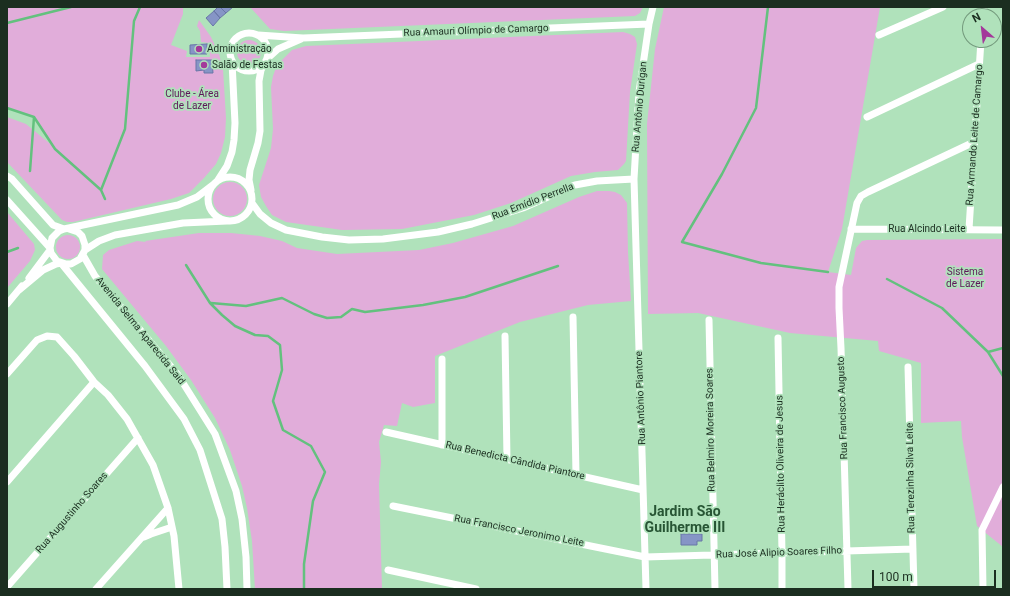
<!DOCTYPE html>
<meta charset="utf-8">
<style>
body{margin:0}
#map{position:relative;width:1010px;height:596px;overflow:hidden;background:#b0e2bb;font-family:Roboto,sans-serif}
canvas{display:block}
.frame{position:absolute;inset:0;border:8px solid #1b2e20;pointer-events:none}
.north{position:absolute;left:962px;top:8px;width:40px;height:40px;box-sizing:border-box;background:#b0e2bb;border:1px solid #749a7d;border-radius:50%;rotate:332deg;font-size:11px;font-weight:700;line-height:16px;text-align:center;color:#1b2e20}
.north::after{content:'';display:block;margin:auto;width:14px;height:18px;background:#a3399a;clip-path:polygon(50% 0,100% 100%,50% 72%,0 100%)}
.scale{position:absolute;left:872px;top:570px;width:124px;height:18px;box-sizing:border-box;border:2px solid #1b2e20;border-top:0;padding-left:5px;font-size:12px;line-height:14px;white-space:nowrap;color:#1b2e20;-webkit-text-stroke:3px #b0e2bb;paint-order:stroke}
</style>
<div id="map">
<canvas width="1010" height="596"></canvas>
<div class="frame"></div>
<div class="north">N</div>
<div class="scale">100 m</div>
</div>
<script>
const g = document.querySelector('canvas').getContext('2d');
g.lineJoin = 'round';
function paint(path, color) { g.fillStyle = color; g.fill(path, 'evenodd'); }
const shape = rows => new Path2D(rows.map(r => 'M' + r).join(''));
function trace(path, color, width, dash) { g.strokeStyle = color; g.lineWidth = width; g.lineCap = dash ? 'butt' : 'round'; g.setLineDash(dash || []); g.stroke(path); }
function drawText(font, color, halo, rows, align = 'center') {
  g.font = font + ' Roboto,sans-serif'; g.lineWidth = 3.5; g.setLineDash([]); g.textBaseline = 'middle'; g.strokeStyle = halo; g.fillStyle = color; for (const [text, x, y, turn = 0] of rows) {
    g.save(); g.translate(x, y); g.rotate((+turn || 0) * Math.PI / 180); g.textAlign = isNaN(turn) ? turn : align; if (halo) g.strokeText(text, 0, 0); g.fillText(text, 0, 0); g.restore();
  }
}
const green = shape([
 [7,7,183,7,183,14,171,45,187,51,186,57,210,57,209,43,201,42,200,31,197,26,199,20,211,37,219,54,223,69,226,118,225,137,221,153,216,164,204,178,189,193,171,199,73,222,67,222,62,220,7,162,7,117,26,124,54,147,35,118,7,108],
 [250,7,643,7,640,13,635,16,284,31,270,29],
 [664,7,880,7,842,229,828,272,851,275,856,248,862,241,867,240,1003,239,1003,547,977,526,962,437,961,421,921,423,921,363,879,351,878,341,790,333,698,313,648,314,647,124,655,49],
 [623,32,630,34,635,37,637,44,630,92,626,161,624,164,618,170,595,172,571,176,511,203,474,215,402,229,342,230,286,222,272,215,266,206,261,197,259,185,271,148,273,129,271,87,273,76,277,65,292,50,306,46],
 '237 52a12 12 0 1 1 24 0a12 12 0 1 1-24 0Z',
 '213 199a17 17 0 1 1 34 0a17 17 0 1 1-34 0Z',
 [597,191,609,191,615,192,621,195,627,203,628,252,631,301,588,305,520,322,435,356,435,403,413,407,402,403,397,426,384,425,379,442,381,462,379,484,382,589,255,589,252,541,247,508,242,486,230,450,215,418,191,380,166,346,102,269,103,255,109,250,137,241,146,242,145,241,199,233,231,233,260,236,282,241,297,248,337,254,419,250,453,243,513,226,579,197],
 [7,212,34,244,35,250,30,261,7,288],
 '56 247a12 12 0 1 1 24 0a12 12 0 1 1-24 0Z'
]);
const stream = shape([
 [768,7,756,108,722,174,682,242,761,263,828,272],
 [7,23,71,7],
 [7,108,34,117,55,149,101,190,105,199],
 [30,171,34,117],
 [101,190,125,129,134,21,140,7],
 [7,252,18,248],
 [186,265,210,303,222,315,235,326,255,335,268,336,280,345,282,370,273,401,283,430,311,446,325,472,313,501,304,564,304,589],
 [887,279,942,308,988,352,1003,376],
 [211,303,246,306,282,298,314,314,327,318,341,317,352,309,365,312,423,305,465,297,558,266],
 [988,352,1003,348]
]);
const building = shape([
 [218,7,220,7,226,13,220,18,214,11,218,7],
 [220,7,233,7,226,13,220,7],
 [214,11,220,18,213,26,206,18,214,11],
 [207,44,207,54,190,54,190,45,207,44],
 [196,60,212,60,213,73,204,73,204,70,196,71,196,60],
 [681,534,702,534,702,541,697,541,697,545,681,545,681,534]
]);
const minor = shape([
 [982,16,983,7],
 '230 52a19 19 0 1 1 38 0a19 19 0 1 1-38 0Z',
 [258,35,303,38,649,24],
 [879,35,943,7],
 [267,59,278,49,301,39],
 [867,117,979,64],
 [7,176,12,179,53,225,64,229],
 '208 199a22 22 0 1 1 44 0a22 22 0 1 1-44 0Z',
 [218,180,227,166,232,152,234,140,235,123,232,62],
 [251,190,249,180,250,170,258,143,260,131,259,81,261,70,265,63],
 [7,200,50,248],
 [252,203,260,214,271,223,286,230,322,237,349,240,383,239,438,232,472,224,523,208,575,185,597,181,634,179],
 [69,229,78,232,82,236,85,245,85,250,80,259,71,264,66,264,57,261,51,253,50,248,52,238,59,231,64,229,178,205,197,197,214,184],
 [851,229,1003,230],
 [969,229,981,40],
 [85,250,99,241,115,235,183,223,227,221],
 [83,255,95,276,178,375,215,434,236,491,242,519,246,557,247,589],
 [29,278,50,250],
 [19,290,43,270,56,264,61,263,145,366,184,419,200,450,222,519,225,547,227,589],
 [7,304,22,286],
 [573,317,576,475],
 [709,320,715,589],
 [505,336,507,459],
 [778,338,782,553,782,589],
 [442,359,442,445],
 [908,367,914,589],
 [7,374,37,340,47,336,57,337,74,356,94,382,108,395,127,419,153,465,168,508,174,536,179,589],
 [386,432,643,490],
 [7,482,94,382],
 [393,506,645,557,913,549],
 [144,537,151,534,172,527],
 [388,570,476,589],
 [7,587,138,438],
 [96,589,168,508],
 [646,589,634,179,639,92,649,24,653,7],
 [848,589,841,348,839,308,839,287,857,203,861,196,868,192,974,142],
 [983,589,982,530,1003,487]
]);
const markers = [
 [199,49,4,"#a3399a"],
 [204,65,4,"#a3399a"]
];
const streetNames = [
 ["Rua Amauri Olímpio de Camargo",476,31,-2],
 ["Rua Antônio Durigan",640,107,-85],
 ["Rua Armando Leite de Camargo",975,135,-86],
 ["Rua Emídio Perrella",533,202,-21],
 ["Rua Alcindo Leite",927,229],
 ["Avenida Selma Aparecida Said",140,331,51],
 ["Rua Antônio Piantore",641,398,-92],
 ["Rua Francisco Augusto",843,408,-92],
 ["Rua Belmiro Moreira Soares",711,430,-91],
 ["Rua Benedicta Cândida Piantore",515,461,13],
 ["Rua Heráclito Oliveira de Jesus",781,464,-91],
 ["Rua Terezinha Silva Leite",911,478,-91],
 ["Rua Augustinho Soares",72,513,-49],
 ["Rua Francisco Jeronimo Leite",519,531,11],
 ["Rua José Alipio Soares Filho",779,553,-2]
];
const poiNames = [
 ["Administração",207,49],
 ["Salão de Festas",212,65]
];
const parkNames = [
 ["Clube - Área",192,94],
 ["de Lazer",192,106],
 ["Sistema",965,272],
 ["de Lazer",965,284]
];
const districtNames = [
 ["Jardim São",685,512],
 ["Guilherme III",685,528]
];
paint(green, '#e1adda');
trace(stream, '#63c17e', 2.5);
paint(building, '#8695c6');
trace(building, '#6977a7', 1);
trace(minor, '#fff', 7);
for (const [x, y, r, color] of markers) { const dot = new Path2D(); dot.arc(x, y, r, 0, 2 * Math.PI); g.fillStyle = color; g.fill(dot); trace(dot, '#b0e2bb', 1.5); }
drawText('10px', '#1b2e20', '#b0e2bb', streetNames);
drawText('10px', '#1b2e20', '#b0e2bb', poiNames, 'left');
drawText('10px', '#5d1658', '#b0e2bb', parkNames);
drawText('bold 14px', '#275534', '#b0e2bb', districtNames);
</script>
